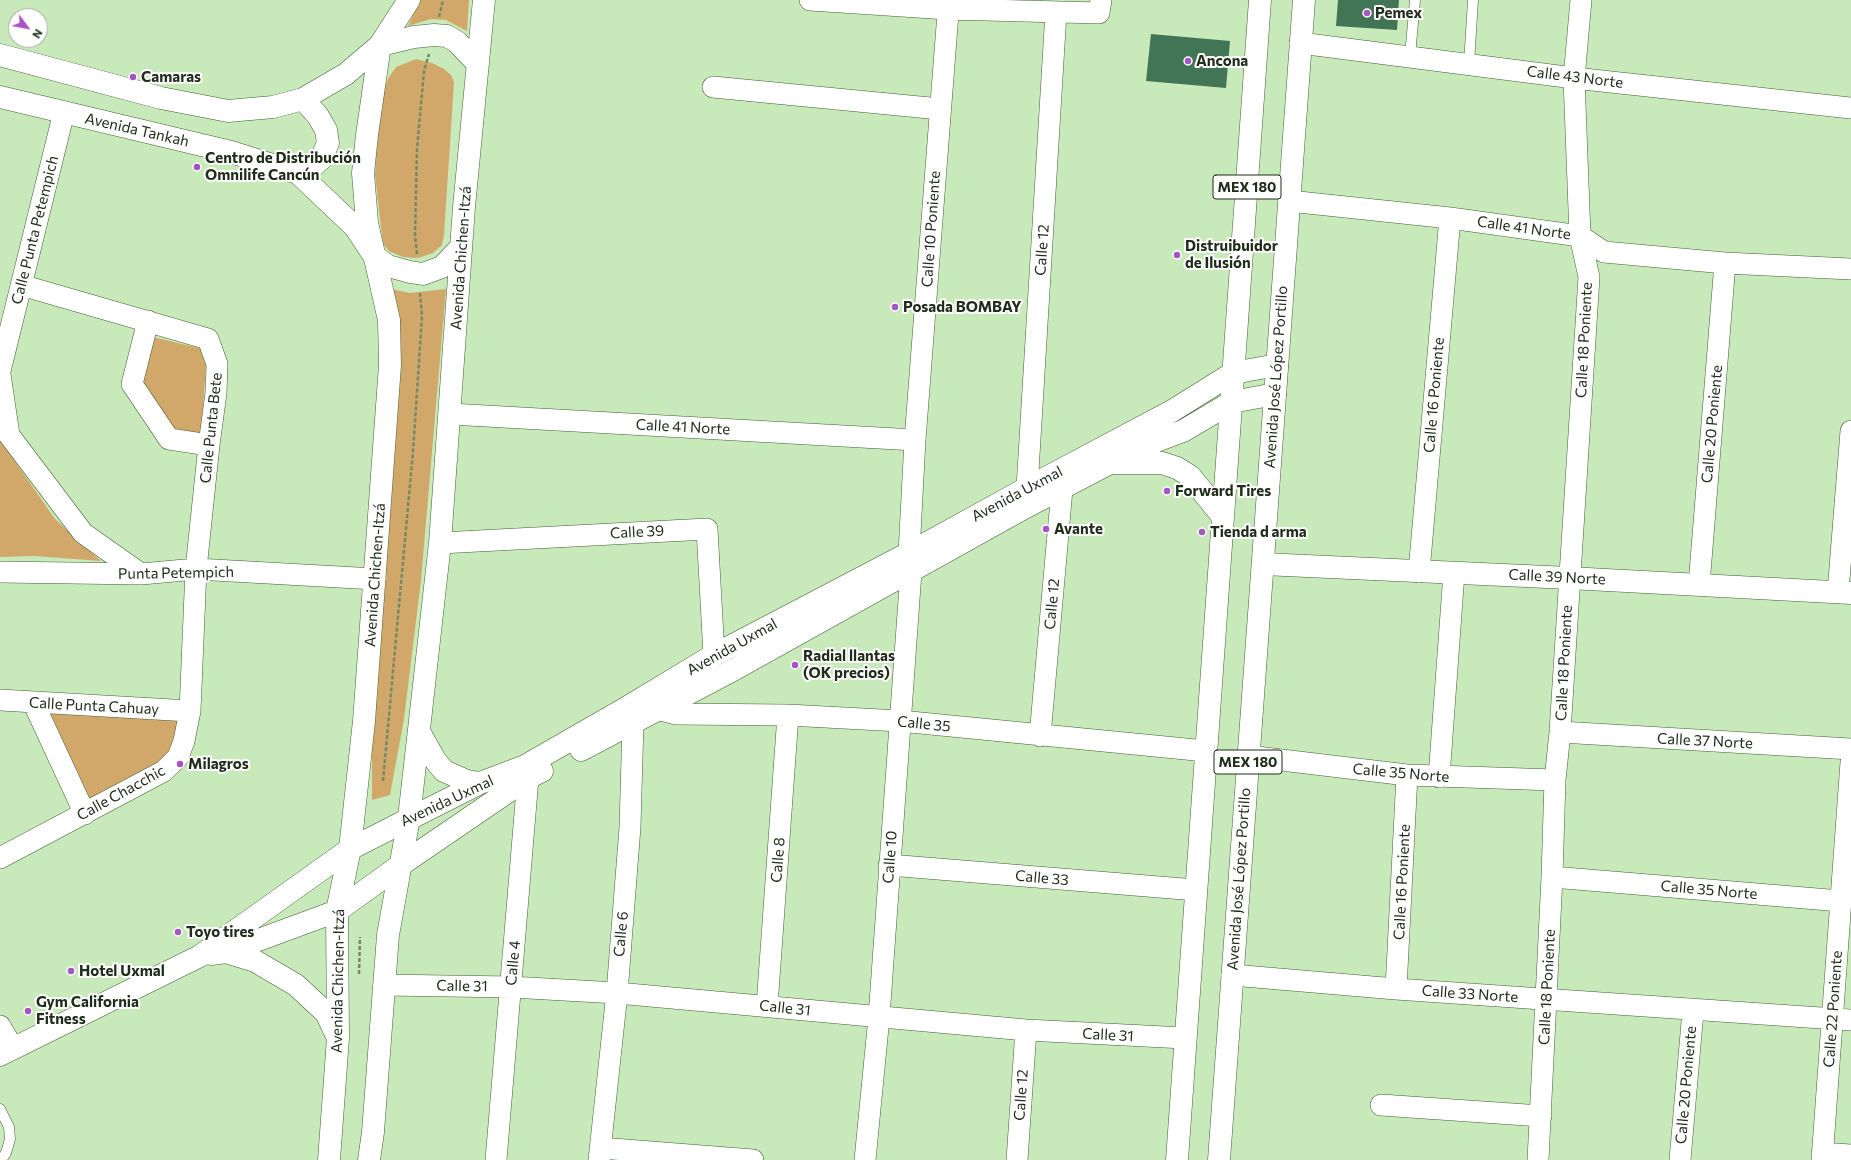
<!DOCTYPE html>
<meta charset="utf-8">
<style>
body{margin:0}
#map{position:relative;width:1851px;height:1160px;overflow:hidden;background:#c8e9b9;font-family:Commissioner,sans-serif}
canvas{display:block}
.north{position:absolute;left:8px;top:8px;width:40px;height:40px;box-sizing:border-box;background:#fff;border:1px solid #a6aba4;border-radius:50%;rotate:122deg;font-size:11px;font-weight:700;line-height:16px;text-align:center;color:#202d1b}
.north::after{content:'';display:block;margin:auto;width:14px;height:18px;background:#a654c4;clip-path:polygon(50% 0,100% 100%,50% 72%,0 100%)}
</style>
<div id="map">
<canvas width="1851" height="1160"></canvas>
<div class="north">N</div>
</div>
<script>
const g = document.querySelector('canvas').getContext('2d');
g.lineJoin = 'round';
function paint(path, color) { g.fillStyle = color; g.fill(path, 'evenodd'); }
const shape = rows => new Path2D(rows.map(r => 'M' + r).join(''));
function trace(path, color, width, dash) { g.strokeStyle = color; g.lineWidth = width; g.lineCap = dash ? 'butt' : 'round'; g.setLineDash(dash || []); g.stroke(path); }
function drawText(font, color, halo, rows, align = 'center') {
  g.font = font + ' Commissioner,sans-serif'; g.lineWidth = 4; g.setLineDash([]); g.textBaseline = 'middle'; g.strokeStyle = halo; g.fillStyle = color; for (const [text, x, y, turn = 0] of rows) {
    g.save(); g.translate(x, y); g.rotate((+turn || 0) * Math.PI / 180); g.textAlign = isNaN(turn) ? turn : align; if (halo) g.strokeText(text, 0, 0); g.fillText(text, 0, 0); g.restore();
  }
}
const green = shape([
 [420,0,469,0,467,31,446,20,431,19,408,26],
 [416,59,432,63,444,69,451,75,454,82,444,235,442,245,433,253,418,258,403,257,389,251,383,244,375,175,377,136,383,92,389,77,396,67],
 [391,289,410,293,446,289,421,580,404,719,390,795,372,800,372,724,386,576,396,394],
 [153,337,207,350,201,438,178,434,140,385],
 [0,435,7,450,55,519,101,561,34,556,0,557],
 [49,712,183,720,177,747,160,767,86,802]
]);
const building = shape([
 [1338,0,1399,0,1397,30,1336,26],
 [1151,34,1230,41,1226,88,1146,81]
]);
const path = shape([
 [439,17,443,0],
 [417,254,415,235,417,149,424,71,429,54],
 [383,781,413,452,422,316,420,293],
 [359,974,360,937]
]);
const lane = shape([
 [1410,56,1415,0],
 [1469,64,1473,0],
 [0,1109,9,1127,10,1139,6,1153,1,1160]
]);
const street = shape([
 [810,0,948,9,1099,13,1101,0],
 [1300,43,1574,78,1851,108],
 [713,87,940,109],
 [1289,201,1450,218,1580,236,1604,252,1725,263,1851,269],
 [148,321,132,384,169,439,209,445],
 [0,371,64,112],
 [0,374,9,435,83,533,141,574],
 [450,414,915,440],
 [1027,488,1056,12],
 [440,543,707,529,714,655],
 [0,572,141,574,196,569,375,579],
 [1419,572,1450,218],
 [1699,585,1725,263],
 [1838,592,1851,431],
 [655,696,661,710,676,714,788,715,900,721,1206,751],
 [0,700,190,711],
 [33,702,85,814],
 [1560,732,1851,749],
 [1040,736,1062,489,1061,472],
 [1248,756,1407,775,1555,780],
 [1439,777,1454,573],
 [0,858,164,771,178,757,184,741,190,711,196,569,209,445,216,393,217,364,208,339,21,285],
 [889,865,1196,890],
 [1552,877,1841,901],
 [1232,975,1396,989,1851,1020],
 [384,985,511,987,617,993,1026,1030,1185,1038],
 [1396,989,1407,775],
 [767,1006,788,715],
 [0,1026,13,1048],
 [1381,1105,1541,1116],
 [600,1148,753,1160],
 [1822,1153,1851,1155],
 [496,1160,528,778,525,766],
 [599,1160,617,993,630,827,633,723,626,708],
 [865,1160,879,1017,911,572,909,553,915,440,949,0],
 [1017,1160,1026,1030],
 [1538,1160,1552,877,1555,780,1560,732,1589,277,1580,236,1574,78,1581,0],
 [1680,1160,1693,1011],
 [1822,1160,1851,762]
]);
const secondary = shape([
 [0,55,161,98,228,111,273,107,303,99,346,74,380,45,414,37,434,35,447,36,457,42,478,64],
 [0,97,231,152,298,173,355,227,374,256,388,266,410,272,423,274,442,267,461,247],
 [298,173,311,168,321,159,328,143,326,130,318,116,303,99],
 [1263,564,1569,578,1851,593],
 [420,733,435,760,444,771,467,781,480,783],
 [581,750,735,669,1026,507,1110,463,1159,440,1183,431,1232,402,1275,394],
 [226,952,255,961,296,985,326,1013,337,1036],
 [211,954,226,952,337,911,402,864,528,778,542,771],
 [0,1055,200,956,350,849,480,783,525,766,626,708,714,655,909,553,1027,488,1172,411,1233,373,1277,365],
 [329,1160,338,1038,337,911,350,849,364,721,390,365,389,320,367,223,363,173,367,135,380,45,409,0],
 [369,1160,373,1132,388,935,409,818,440,543,464,207,484,0]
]);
const primary = shape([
 [1110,463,1162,463,1177,468,1190,476,1223,517],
 [1177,1160,1260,0],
 [1219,1160,1304,0]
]);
const markers = [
 [1367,13,4,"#a654c4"],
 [1188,61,4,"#a654c4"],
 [133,77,4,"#a654c4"],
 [197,167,4,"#a654c4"],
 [1177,255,4,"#a654c4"],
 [895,307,4,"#a654c4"],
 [1167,491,4,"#a654c4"],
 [1046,529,4,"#a654c4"],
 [1202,532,4,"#a654c4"],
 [795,665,4,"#a654c4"],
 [180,764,4,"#a654c4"],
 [178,932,4,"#a654c4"],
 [71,971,4,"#a654c4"],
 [28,1011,4,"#a654c4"]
];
const shields = [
 [1247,187,68],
 [1248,762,68]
];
const shieldNames = [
 ["MEX 180",1247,187],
 ["MEX 180",1248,762]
];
const poiNames = [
 ["Pemex",1375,13],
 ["Ancona",1196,61],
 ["Camaras",141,77],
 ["Centro de Distribución",205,158],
 ["Omnilife Cancún",205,175],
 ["Distruibuidor",1185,246],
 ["de Ilusión",1185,263],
 ["Posada BOMBAY",903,307],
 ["Forward Tires",1175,491],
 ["Avante",1054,529],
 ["Tienda d arma",1210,532],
 ["Radial llantas",803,656],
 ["(OK precios)",803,673],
 ["Milagros",188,764],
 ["Toyo tires",186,932],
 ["Hotel Uxmal",79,971],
 ["Gym California",36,1002],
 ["Fitness",36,1019]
];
const streetNames = [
 ["Calle 43 Norte",1575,77,7],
 ["Avenida Tankah",137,130,13],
 ["Calle 41 Norte",1524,228,8],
 ["Calle 10 Poniente",931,229,-86],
 ["Calle Punta Petempich",35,230,-76],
 ["Calle 12",1042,250,-86],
 ["Avenida Chichen-Itzá",461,258,-86],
 ["Calle 18 Poniente",1584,340,-87],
 ["Avenida José López Portillo",1276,377,-86],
 ["Calle 16 Poniente",1434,395,-85],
 ["Calle 20 Poniente",1712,424,-85],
 ["Calle 41 Norte",683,427,3],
 ["Calle Punta Bete",211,428,-84],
 ["Avenida Uxmal",1017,494,-28],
 ["Calle 39",637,532,-3],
 ["Punta Petempich",176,573,-1],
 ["Avenida Chichen-Itzá",375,575,-86],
 ["Calle 39 Norte",1557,577,3],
 ["Calle 12",1052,604,-85],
 ["Avenida Uxmal",732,647,-29],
 ["Calle 18 Poniente",1564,663,-87],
 ["Calle Punta Cahuay",94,706,3],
 ["Calle 35",924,724,6],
 ["Calle 37 Norte",1705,741,3],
 ["Calle 35 Norte",1401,773,5],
 ["Calle Chacchic",121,793,-29],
 ["Avenida Uxmal",447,801,-25],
 ["Calle 10",890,857,-86],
 ["Calle 8",778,860,-86],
 ["Calle 33",1042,878,5],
 ["Avenida José López Portillo",1239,879,-86],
 ["Calle 16 Poniente",1402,882,-87],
 ["Calle 35 Norte",1709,890,5],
 ["Calle 6",621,934,-85],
 ["Calle 4",513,963,-85],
 ["Avenida Chichen-Itzá",338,981,-89],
 ["Calle 31",462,986,1],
 ["Calle 18 Poniente",1547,987,-87],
 ["Calle 33 Norte",1470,994,4],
 ["Calle 31",785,1008,6],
 ["Calle 22 Poniente",1833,1009,-86],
 ["Calle 31",1108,1035,3],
 ["Calle 20 Poniente",1686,1085,-85],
 ["Calle 12",1021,1095,-86]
];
paint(green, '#d2a86a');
paint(building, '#427556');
trace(lane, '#425f35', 11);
trace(street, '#425f35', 22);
trace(secondary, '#425f35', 23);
trace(primary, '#425f35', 23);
trace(path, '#738a69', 2.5, [4, 2]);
trace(lane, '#fff', 10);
trace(street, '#fff', 21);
trace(secondary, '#fff', 22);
trace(primary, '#fff', 22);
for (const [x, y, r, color] of markers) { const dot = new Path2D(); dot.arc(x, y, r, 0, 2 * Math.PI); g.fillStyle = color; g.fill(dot); trace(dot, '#fff', 1.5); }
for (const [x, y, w] of shields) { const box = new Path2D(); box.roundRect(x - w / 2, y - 12, w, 24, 3); g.fillStyle = '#fff'; g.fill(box); trace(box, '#202d1b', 1); }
drawText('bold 14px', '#202d1b', null, shieldNames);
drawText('bold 15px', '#202d1b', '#fff', poiNames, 'left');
drawText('15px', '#202d1b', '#fff', streetNames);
</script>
